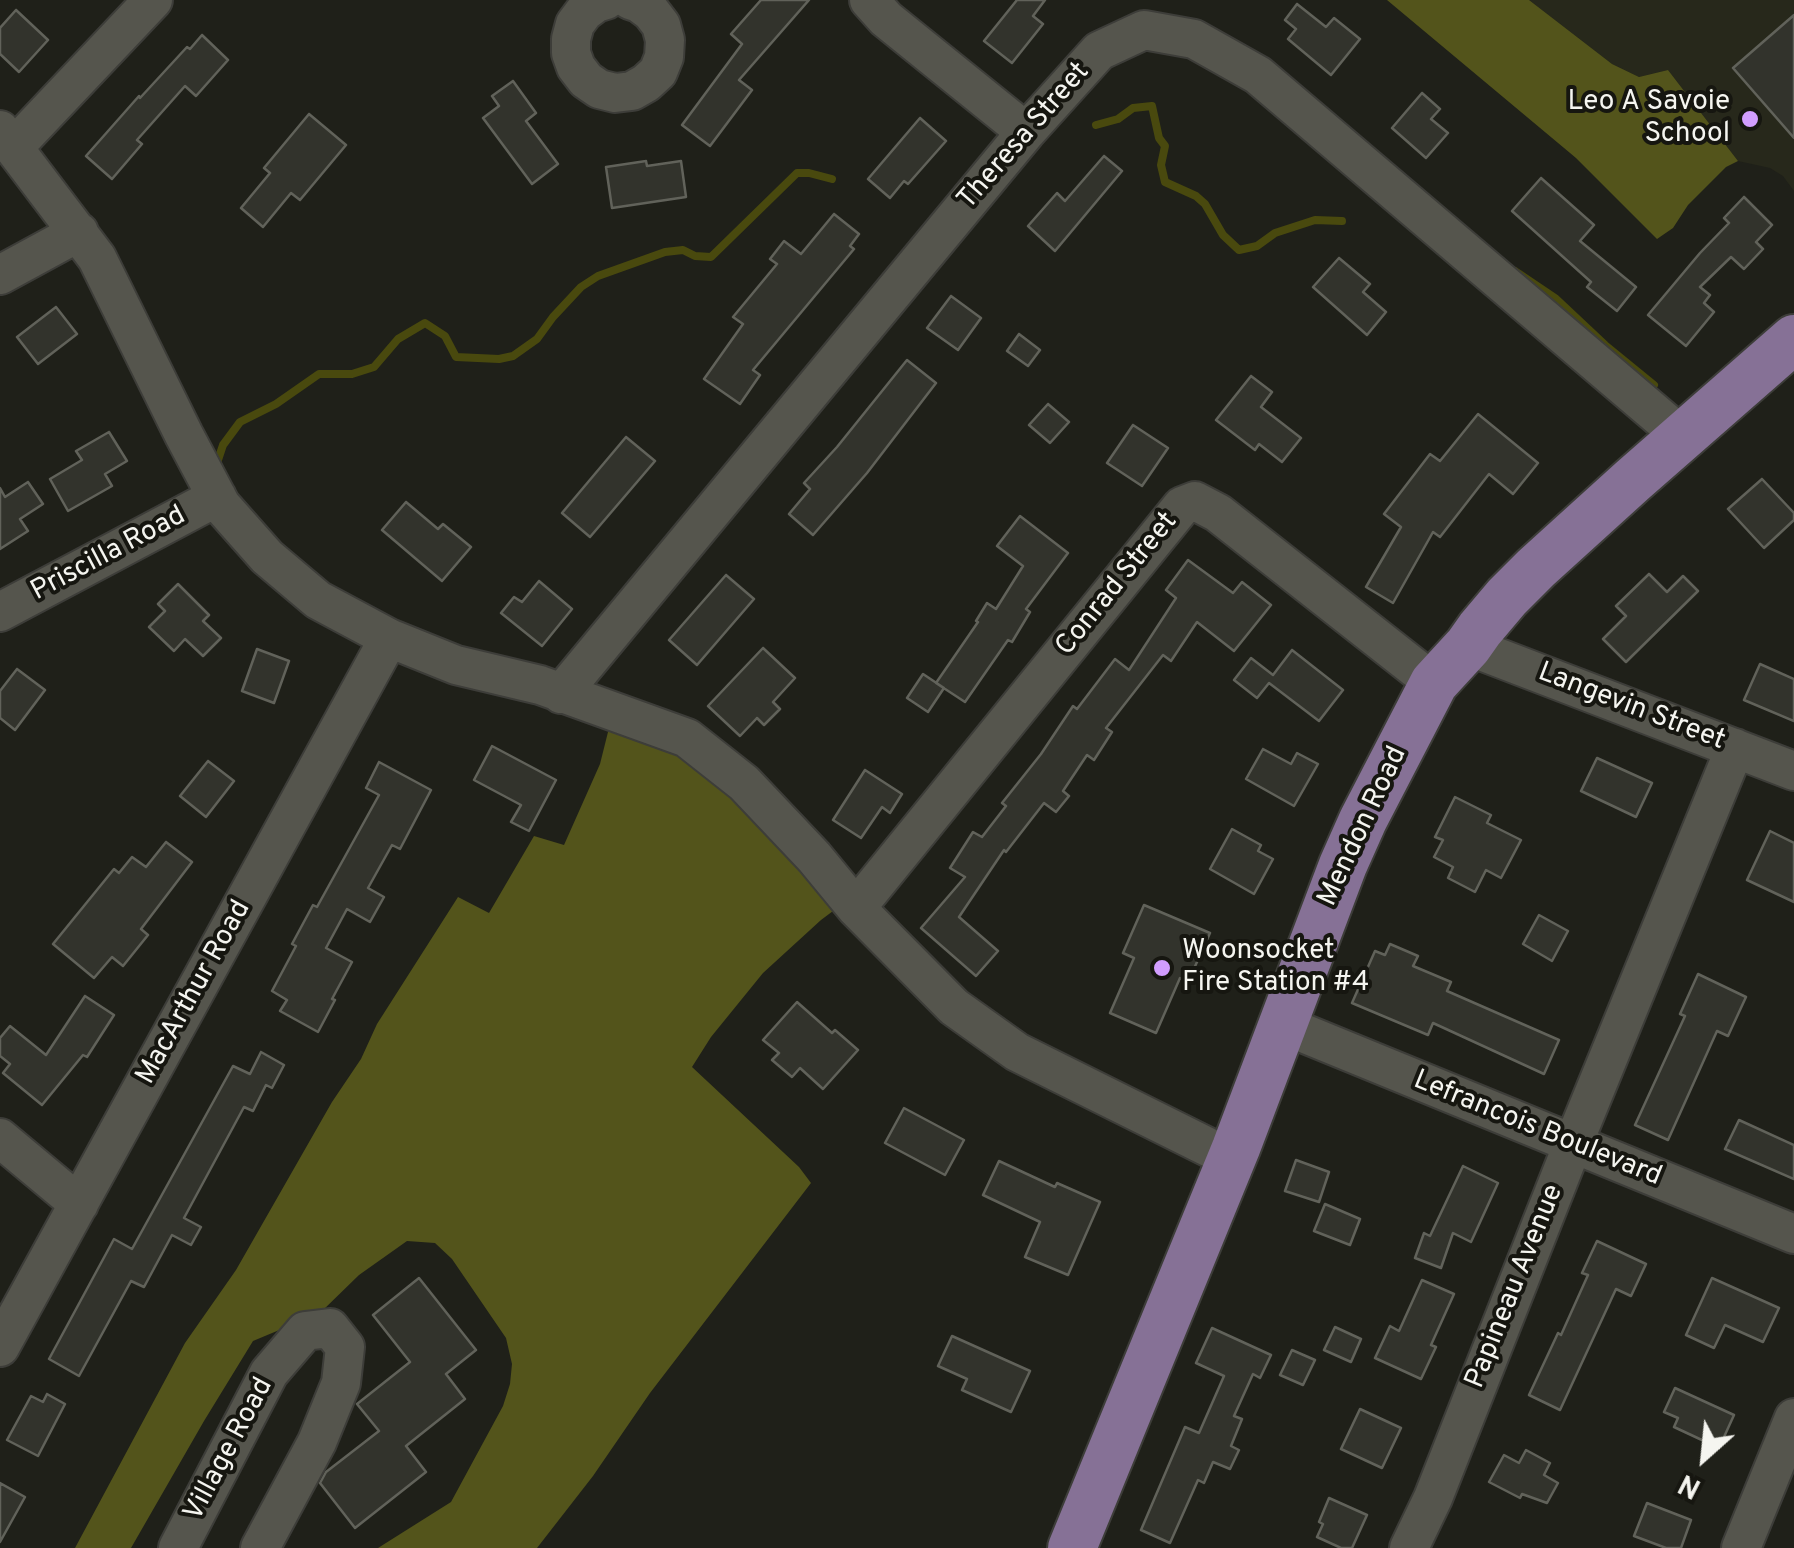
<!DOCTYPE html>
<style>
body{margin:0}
#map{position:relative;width:1794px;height:1548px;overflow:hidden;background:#1f2019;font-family:Overpass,sans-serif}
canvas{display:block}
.north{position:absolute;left:1654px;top:1408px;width:100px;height:100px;-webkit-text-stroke:8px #161610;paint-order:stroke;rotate:207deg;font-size:28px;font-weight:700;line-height:40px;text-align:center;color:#f5f5f0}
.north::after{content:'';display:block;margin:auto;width:35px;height:45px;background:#f5f5f0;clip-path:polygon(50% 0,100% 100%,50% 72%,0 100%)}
</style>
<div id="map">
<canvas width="1794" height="1548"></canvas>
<div class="north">N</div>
</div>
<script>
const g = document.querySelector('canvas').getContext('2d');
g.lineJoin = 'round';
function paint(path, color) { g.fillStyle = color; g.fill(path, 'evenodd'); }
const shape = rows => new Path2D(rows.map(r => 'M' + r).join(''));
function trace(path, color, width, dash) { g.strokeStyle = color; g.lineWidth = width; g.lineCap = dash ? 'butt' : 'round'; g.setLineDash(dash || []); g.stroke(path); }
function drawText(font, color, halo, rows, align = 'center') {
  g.font = font + ' Overpass,sans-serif'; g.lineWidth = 8; g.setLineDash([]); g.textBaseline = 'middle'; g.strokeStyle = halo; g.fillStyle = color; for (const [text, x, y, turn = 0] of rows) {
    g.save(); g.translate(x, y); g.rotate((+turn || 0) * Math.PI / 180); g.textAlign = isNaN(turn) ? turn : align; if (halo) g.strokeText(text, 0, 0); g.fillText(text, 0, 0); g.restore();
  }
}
const built = shape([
 [1529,0,1794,0,1794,191,1783,176,1770,168,1738,161,1668,70,1639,77,1612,64]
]);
const forest = shape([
 [1387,0,1529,0,1612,64,1639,77,1668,70,1738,161,1726,167,1688,205,1673,228,1657,239,1576,158],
 [612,716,695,747,849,899,821,920,763,973,711,1037,692,1067,799,1167,811,1183,650,1393,593,1476,537,1548,378,1548,451,1502,503,1406,510,1384,512,1364,506,1338,452,1259,435,1243,407,1241,359,1275,320,1313,253,1341,204,1421,131,1548,75,1548,185,1343,236,1270,332,1102,361,1059,377,1024,458,897,489,913,534,836,564,845,600,764]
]);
const stream = shape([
 [1096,125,1118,119,1133,108,1152,106,1159,138,1165,146,1161,165,1165,182,1196,196,1205,204,1223,235,1239,250,1257,246,1275,233,1315,220,1342,221],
 [1515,271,1555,298,1605,345,1654,385],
 [217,463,223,445,240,422,276,404,319,374,352,374,374,367,398,339,425,323,445,336,456,357,499,359,513,356,537,339,553,317,581,287,598,276,665,252,683,250,695,256,711,257,797,173,809,173,832,179]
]);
const building = shape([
 [761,0,809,0,739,80,752,90,710,146,682,125,742,44,731,34,761,0],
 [1017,0,1045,0,1033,16,1043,24,1012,63,984,41,1017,0],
 [1297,4,1326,27,1334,18,1360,39,1331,75,1288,39,1296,29,1285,20,1297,4],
 [16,10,48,40,19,72,0,54,0,28,16,10],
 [1794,15,1794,138,1733,68,1794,15],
 [202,35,228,60,196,96,185,86,137,140,142,144,112,179,86,156,139,96,140,98,187,47,190,49,202,35],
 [513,81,536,113,526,121,558,164,532,184,483,118,499,106,492,96,513,81],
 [1422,93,1440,109,1431,119,1448,133,1426,158,1392,128,1422,93],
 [309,114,346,145,300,200,291,193,263,227,241,208,270,173,264,168,309,114],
 [920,118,946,141,908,184,904,181,890,198,868,179,920,118],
 [1104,156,1122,171,1055,251,1028,226,1057,193,1065,201,1104,156],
 [646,161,647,166,681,161,686,197,612,208,606,167,646,161],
 [1541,178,1594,225,1580,241,1636,287,1617,311,1587,287,1591,282,1512,211,1541,178],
 [1744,197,1772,225,1756,242,1763,249,1744,269,1731,257,1700,287,1710,295,1704,303,1714,312,1686,346,1648,315,1700,253,1729,223,1724,218,1744,197],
 [834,214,859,234,850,246,854,249,753,370,760,375,740,404,704,379,743,324,733,317,777,264,770,259,784,241,801,254,834,214],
 [1339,258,1370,284,1363,292,1386,312,1367,335,1313,287,1339,258],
 [951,296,981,318,958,350,927,328,951,296],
 [56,307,77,334,38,364,17,337,56,307],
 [1019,334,1040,350,1028,366,1007,351,1019,334],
 [907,360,936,383,867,473,813,535,789,514,810,489,804,483,837,447,907,360],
 [1251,376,1272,392,1261,407,1301,438,1282,462,1259,444,1255,450,1216,420,1251,376],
 [1048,404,1069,422,1050,443,1029,425,1048,404],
 [1478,414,1538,463,1513,494,1489,474,1440,537,1433,532,1393,603,1366,587,1401,527,1384,514,1430,454,1440,461,1478,414],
 [1133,425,1168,448,1142,486,1107,463,1133,425],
 [109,432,127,461,105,474,112,486,68,511,50,479,82,460,76,451,109,432],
 [626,437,655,461,590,537,562,513,626,437],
 [1762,479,1794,513,1794,520,1764,548,1728,509,1762,479],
 [28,482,43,504,20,519,28,531,0,549,0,488,5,497,28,482],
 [406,502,438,529,443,524,471,547,442,581,382,530,406,502],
 [1020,516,1068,553,1026,609,1030,612,1012,642,1008,640,965,702,936,683,978,622,976,621,987,603,996,609,1023,566,997,546,1020,516],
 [1188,560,1233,593,1242,582,1271,605,1234,651,1197,622,1171,661,1163,655,1106,728,1112,732,1094,760,1087,755,1063,791,1069,796,1056,812,1044,803,1006,852,1004,850,959,917,998,951,976,976,921,928,965,877,950,868,973,832,982,837,1006,806,1002,803,1041,754,1073,706,1077,709,1115,659,1129,670,1176,598,1166,590,1188,560],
 [1649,574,1667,592,1683,576,1698,591,1626,662,1603,639,1626,616,1616,606,1649,574],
 [726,575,754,599,697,665,669,640,726,575],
 [539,581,572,609,542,646,501,613,514,597,522,602,539,581],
 [178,584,209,615,203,621,221,638,203,656,185,639,174,651,149,627,165,611,158,604,178,584],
 [763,648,795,678,773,702,780,709,764,725,757,718,740,736,708,706,763,648],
 [257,649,289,661,274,703,242,691,257,649],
 [1292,650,1343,690,1319,721,1269,683,1257,698,1234,680,1251,658,1273,675,1292,650],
 [1760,664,1794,679,1794,721,1744,700,1760,664],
 [17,669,45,690,15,730,0,718,0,691,17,669],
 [923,674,944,688,928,712,907,698,923,674],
 [492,746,556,780,529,831,511,822,521,805,474,780,492,746],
 [1263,749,1291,764,1297,753,1318,764,1294,806,1246,779,1263,749],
 [1597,758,1652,783,1636,817,1581,791,1597,758],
 [208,761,234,781,206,817,180,796,208,761],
 [379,762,431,790,400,849,392,845,368,888,384,897,370,922,347,909,326,948,352,962,332,999,335,1000,318,1032,280,1011,287,1000,272,991,296,946,292,944,313,905,317,907,379,795,366,788,379,762],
 [865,770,902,794,890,813,882,807,861,838,833,820,865,770],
 [1455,797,1491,815,1487,823,1521,840,1501,878,1486,870,1475,892,1448,878,1453,867,1434,857,1443,840,1435,837,1455,797],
 [1232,829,1261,845,1258,851,1273,859,1254,894,1210,869,1232,829],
 [1770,831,1794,843,1794,902,1747,880,1770,831],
 [166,842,192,862,141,929,148,935,123,966,112,957,94,978,53,944,114,869,119,873,132,857,146,867,166,842],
 [1144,905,1210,933,1188,982,1180,978,1156,1033,1110,1013,1134,958,1123,953,1144,905],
 [1539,915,1568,931,1552,961,1523,944,1539,915],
 [1390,944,1418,956,1413,966,1451,982,1447,991,1559,1040,1544,1074,1433,1023,1428,1035,1352,1003,1375,951,1385,955,1390,944],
 [1698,974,1746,997,1728,1036,1717,1031,1668,1140,1635,1125,1685,1016,1680,1014,1698,974],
 [85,996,114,1015,87,1057,83,1055,42,1105,3,1073,10,1064,0,1056,0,1038,10,1026,46,1055,85,996],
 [797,1002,832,1033,835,1030,858,1050,823,1089,800,1068,792,1077,772,1060,779,1053,763,1040,797,1002],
 [261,1052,284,1065,272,1088,266,1085,253,1111,244,1107,184,1218,201,1227,191,1245,172,1235,144,1287,131,1281,79,1376,49,1359,114,1239,132,1249,233,1066,250,1074,261,1052],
 [904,1108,964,1140,945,1175,885,1143,904,1108],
 [1739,1120,1794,1145,1794,1179,1725,1149,1739,1120],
 [1296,1160,1329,1172,1319,1202,1285,1191,1296,1160],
 [999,1161,1055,1187,1057,1183,1100,1202,1068,1275,1025,1257,1040,1222,983,1195,999,1161],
 [1463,1166,1498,1183,1471,1242,1453,1233,1441,1268,1415,1258,1424,1233,1430,1236,1463,1166],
 [1325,1204,1360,1219,1350,1245,1314,1231,1325,1204],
 [1597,1241,1646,1264,1631,1296,1616,1289,1560,1410,1529,1395,1558,1333,1561,1335,1588,1275,1582,1273,1597,1241],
 [419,1278,476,1350,446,1374,465,1399,406,1446,426,1472,355,1528,320,1483,326,1472,379,1431,357,1404,410,1362,373,1315,419,1278],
 [1712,1278,1779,1308,1763,1342,1725,1325,1714,1348,1686,1335,1712,1278],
 [1422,1280,1454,1294,1431,1345,1436,1347,1421,1379,1375,1358,1390,1326,1399,1331,1422,1280],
 [1335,1327,1361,1339,1351,1362,1324,1350,1335,1327],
 [1212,1328,1271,1355,1260,1378,1253,1374,1234,1416,1242,1419,1231,1446,1239,1450,1230,1469,1213,1462,1204,1483,1198,1480,1170,1543,1141,1530,1185,1427,1199,1433,1224,1376,1196,1363,1212,1328],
 [952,1336,1030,1371,1011,1412,962,1390,967,1379,938,1366,952,1336],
 [1292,1350,1315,1360,1303,1385,1280,1375,1292,1350],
 [1675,1388,1734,1415,1719,1448,1674,1427,1678,1418,1664,1412,1675,1388],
 [47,1394,65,1404,38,1456,7,1440,31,1396,43,1402,47,1394],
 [1360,1409,1401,1428,1382,1468,1341,1449,1360,1409],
 [1526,1450,1550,1463,1544,1475,1558,1483,1547,1503,1522,1494,1520,1498,1489,1482,1504,1455,1519,1463,1526,1450],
 [0,1483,25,1497,0,1542,0,1483],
 [1329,1498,1367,1515,1352,1548,1341,1548,1317,1537,1323,1524,1319,1522,1329,1498],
 [1647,1503,1691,1520,1681,1548,1666,1548,1634,1536,1647,1503]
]);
const minor = shape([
 [606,0,596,3,584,12,575,24,571,39,571,53,576,67,586,80,599,89,615,93,632,91,646,83,658,72,664,57,665,40,661,25,651,12,639,3,630,0],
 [869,0,886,19,1026,132],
 [0,130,97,258,184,435,221,505,267,557,318,600,389,638,456,665,540,685,687,738,744,783,814,857,856,908,954,1007,1017,1052,1230,1158],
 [14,147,153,0],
 [0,275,79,232],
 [0,612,217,497],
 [1468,646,1794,771],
 [561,694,1026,132,1099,51,1144,30,1194,39,1258,75,1683,437],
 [856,908,1182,506,1195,501,1218,513,1434,683],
 [1281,1024,1794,1234],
 [0,1138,79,1204],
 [0,1347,389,638],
 [178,1548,269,1373,305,1331,330,1328,345,1347,341,1383,317,1442,260,1548],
 [1409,1548,1433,1498,1573,1144,1735,748],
 [1741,1548,1794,1418]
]);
const major = shape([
 [1072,1548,1236,1148,1343,865,1363,820,1434,683,1468,646,1480,629,1507,597,1536,568,1633,480,1794,339]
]);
const markers = [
 [1750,119,10,"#d19dfe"],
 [1162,968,10,"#d19dfe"]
];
const poiNames = [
 ["Leo A Savoie",1730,103],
 ["School",1730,135],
 ["Woonsocket",1182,952,"left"],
 ["Fire Station #4",1182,984,"left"]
];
const streetNames = [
 ["Theresa Street",1025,137,-49],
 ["Priscilla Road",109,555,-28],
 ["Conrad Street",1118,585,-51],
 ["Langevin Street",1631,708,21],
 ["Mendon Road",1364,827,-65],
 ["MacArthur Road",195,993,-61],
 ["Lefrancois Boulevard",1537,1130,22],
 ["Papineau Avenue",1516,1287,-68],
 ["Village Road",230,1450,-62]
];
paint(built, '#27281b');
paint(forest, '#53541b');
trace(stream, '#49490e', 8);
paint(building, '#32332c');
trace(building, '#61625a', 2.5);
trace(minor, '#3d3d39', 42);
trace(major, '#3d3d39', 52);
trace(minor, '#55554d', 38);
trace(major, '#867196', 48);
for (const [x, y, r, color] of markers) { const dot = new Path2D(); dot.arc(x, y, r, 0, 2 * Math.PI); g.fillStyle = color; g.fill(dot); trace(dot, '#161610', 4); }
drawText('28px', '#f5f5f0', '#161610', poiNames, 'right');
drawText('28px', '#f5f5f0', '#161610', streetNames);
</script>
